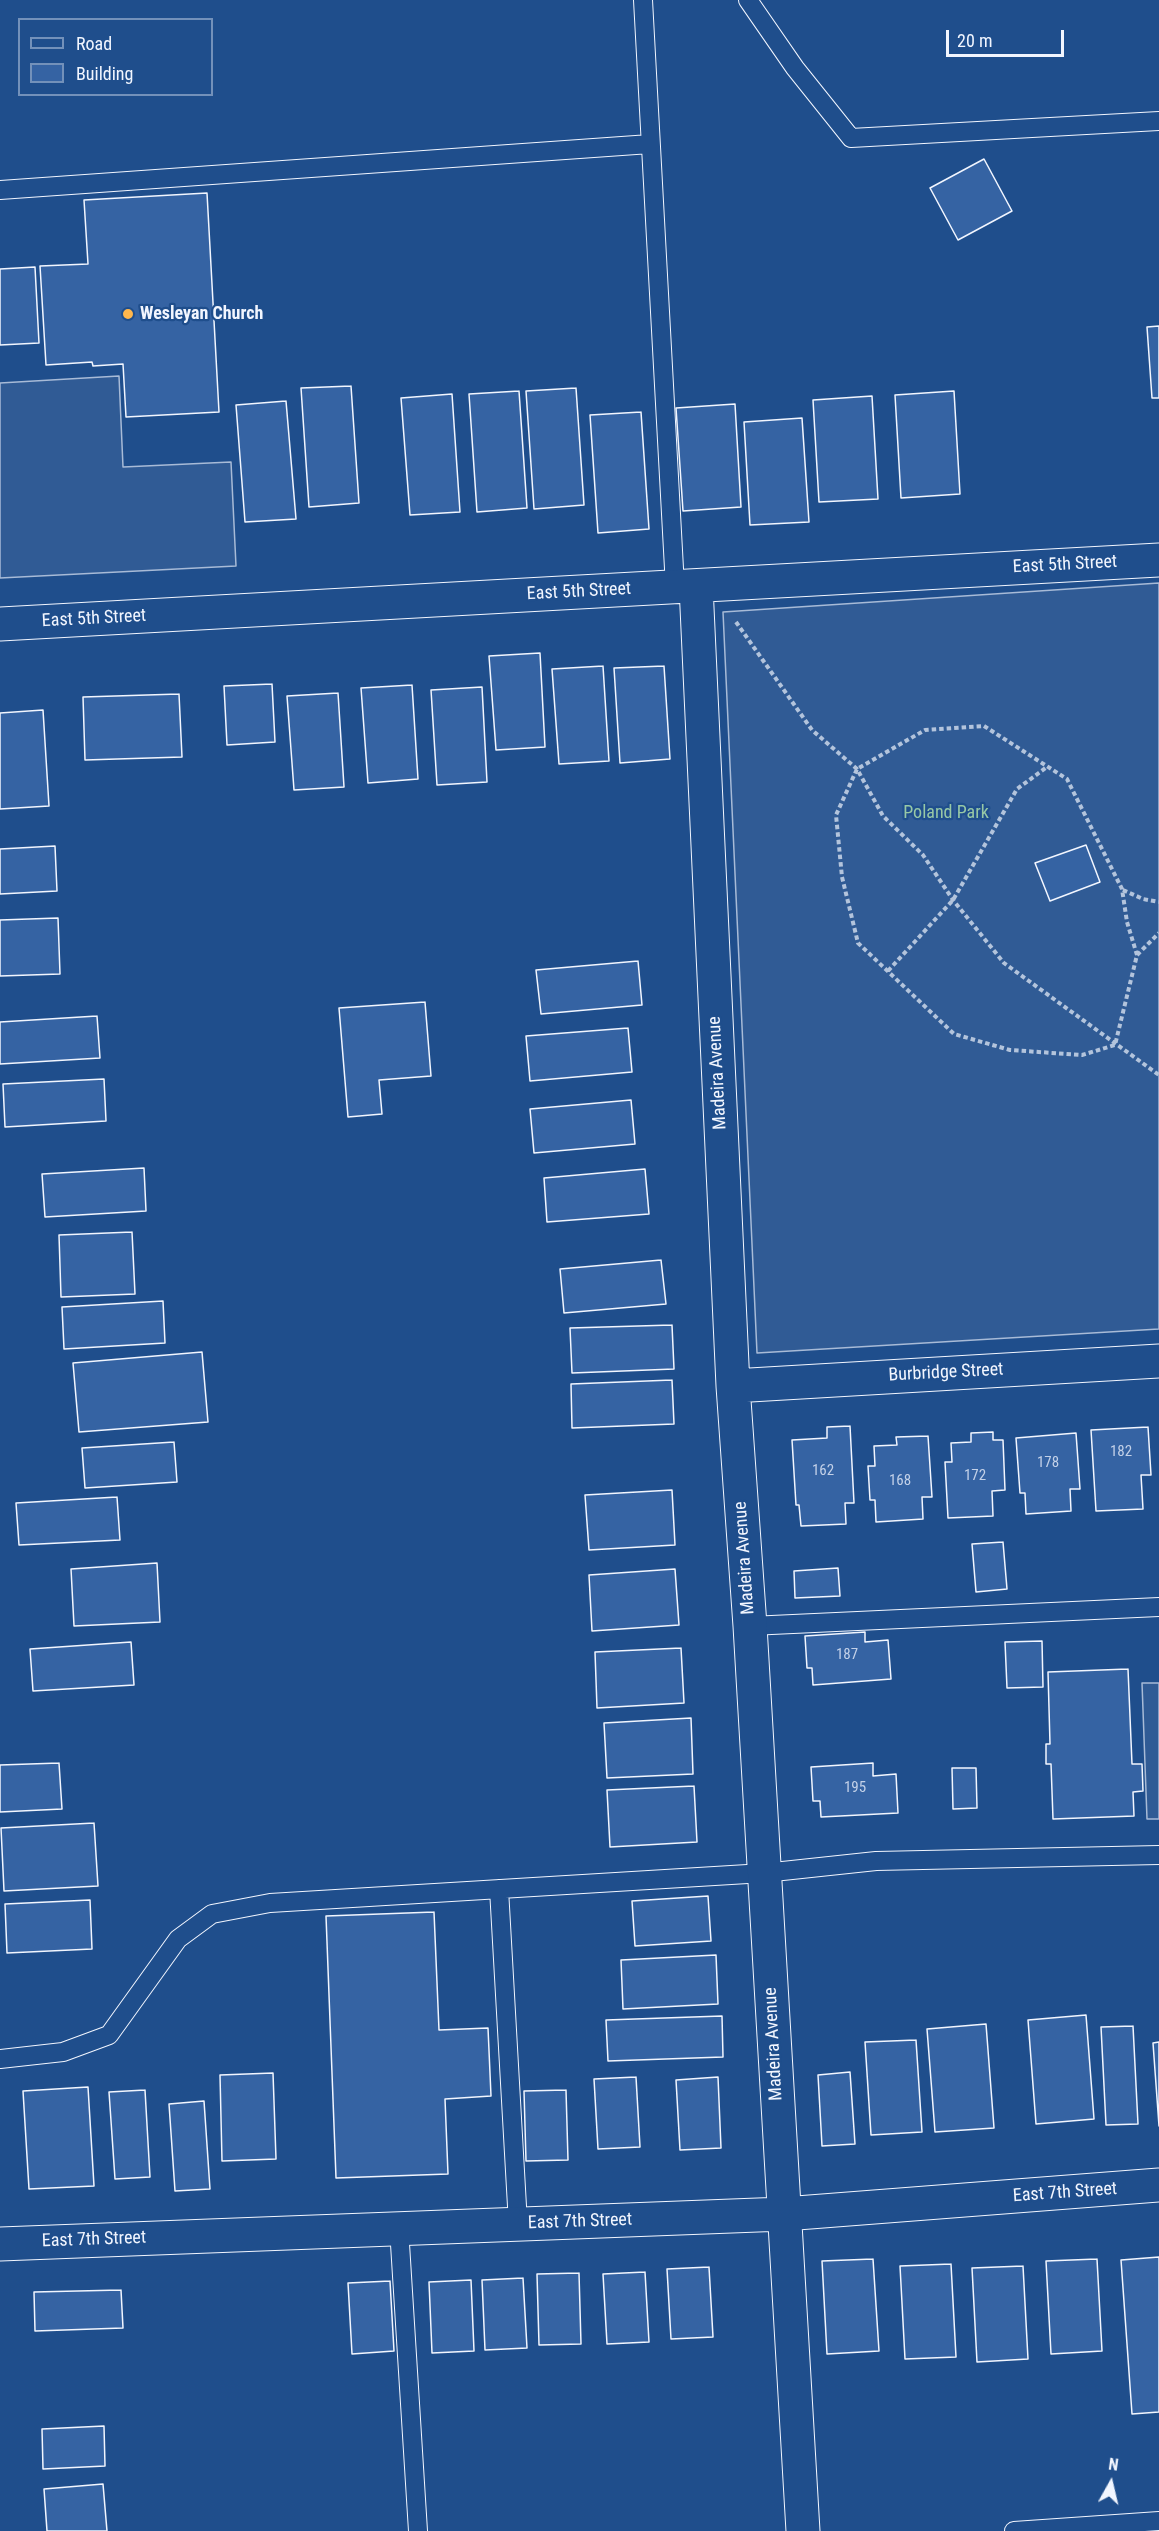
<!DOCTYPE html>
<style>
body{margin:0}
#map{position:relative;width:1159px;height:2531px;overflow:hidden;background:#1f4e8c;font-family:"Roboto Condensed",sans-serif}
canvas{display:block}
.legend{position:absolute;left:18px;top:18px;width:195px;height:78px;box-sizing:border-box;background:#1f4e8c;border:2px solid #7391ba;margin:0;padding:8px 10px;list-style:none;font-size:18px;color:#f2f6ff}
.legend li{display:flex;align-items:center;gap:12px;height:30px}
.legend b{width:30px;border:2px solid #7391ba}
.north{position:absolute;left:1081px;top:2453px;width:60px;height:60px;-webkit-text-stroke:4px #1f4e8c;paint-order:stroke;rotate:8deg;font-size:16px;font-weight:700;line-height:24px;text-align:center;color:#f2f6ff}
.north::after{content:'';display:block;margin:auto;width:21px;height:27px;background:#f2f6ff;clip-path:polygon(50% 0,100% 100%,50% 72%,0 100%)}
.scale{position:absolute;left:946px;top:30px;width:118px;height:27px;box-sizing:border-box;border:3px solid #f2f6ff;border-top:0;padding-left:8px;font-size:18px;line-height:21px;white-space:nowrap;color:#f2f6ff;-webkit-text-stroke:4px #1f4e8c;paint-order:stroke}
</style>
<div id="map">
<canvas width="1159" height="2531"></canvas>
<ul class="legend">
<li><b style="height:8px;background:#1f4e8c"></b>Road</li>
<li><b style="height:16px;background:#3563a3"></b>Building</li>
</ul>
<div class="north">N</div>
<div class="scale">20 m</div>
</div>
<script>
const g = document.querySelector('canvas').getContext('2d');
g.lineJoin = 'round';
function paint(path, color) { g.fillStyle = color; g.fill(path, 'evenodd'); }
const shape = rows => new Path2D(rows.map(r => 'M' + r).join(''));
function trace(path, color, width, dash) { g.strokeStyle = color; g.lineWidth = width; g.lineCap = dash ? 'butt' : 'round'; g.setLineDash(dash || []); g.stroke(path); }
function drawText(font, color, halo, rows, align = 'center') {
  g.font = font + ' "Roboto Condensed",sans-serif'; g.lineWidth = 4.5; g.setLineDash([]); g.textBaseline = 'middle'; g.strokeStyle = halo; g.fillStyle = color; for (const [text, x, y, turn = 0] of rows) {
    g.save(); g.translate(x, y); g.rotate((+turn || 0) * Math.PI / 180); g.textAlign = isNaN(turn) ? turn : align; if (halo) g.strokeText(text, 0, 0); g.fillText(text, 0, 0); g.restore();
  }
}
const built = shape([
 [119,376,123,467,231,462,236,566,0,578,0,383,119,376],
 [1159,583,1159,1329,757,1353,723,612,1159,583],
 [1142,1683,1159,1683,1159,1819,1147,1819,1142,1683]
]);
const building = shape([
 [984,159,1012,211,958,240,930,188,984,159],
 [207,193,219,412,126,417,123,364,93,366,92,362,46,365,40,266,88,264,84,200,207,193],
 [35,267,39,343,0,345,0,269,35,267],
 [1159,326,1159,398,1152,398,1147,327,1159,326],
 [351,386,359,503,309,507,301,388,351,386],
 [576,388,584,505,534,509,526,391,576,388],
 [519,391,527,508,477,512,469,394,519,391],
 [954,391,960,494,901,498,895,395,954,391],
 [452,394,460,512,410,515,401,398,452,394],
 [872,396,878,499,819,502,813,400,872,396],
 [286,401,296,519,245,522,236,405,286,401],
 [735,404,741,507,683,511,676,408,735,404],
 [641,412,649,529,598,533,590,415,641,412],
 [802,418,809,522,750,525,744,422,802,418],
 [540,653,545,747,496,750,489,656,540,653],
 [603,666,609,761,559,764,552,669,603,666],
 [664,666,670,759,620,763,614,668,664,666],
 [272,684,275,742,227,745,224,686,272,684],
 [412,685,418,779,368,783,361,688,412,685],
 [482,687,487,782,437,785,431,690,482,687],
 [338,693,344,787,294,790,287,696,338,693],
 [179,694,182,757,85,760,83,697,179,694],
 [43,710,49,806,0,809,0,713,43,710],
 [1086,845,1100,882,1050,901,1035,863,1086,845],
 [55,846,57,891,0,894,0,849,55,846],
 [58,918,60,974,0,976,0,920,58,918],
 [638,961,642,1005,541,1014,536,970,638,961],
 [425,1002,431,1076,379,1080,382,1114,348,1117,339,1008,425,1002],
 [97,1016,100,1058,0,1064,0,1022,97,1016],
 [628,1028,632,1072,530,1081,526,1036,628,1028],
 [104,1079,106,1121,5,1127,3,1084,104,1079],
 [631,1100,635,1144,534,1153,530,1109,631,1100],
 [144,1168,146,1211,45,1217,42,1174,144,1168],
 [645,1169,649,1214,547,1222,544,1178,645,1169],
 [132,1232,135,1294,61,1297,59,1235,132,1232],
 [661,1260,666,1304,564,1313,560,1269,661,1260],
 [163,1301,165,1343,64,1349,62,1307,163,1301],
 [672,1325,674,1369,572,1373,570,1328,672,1325],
 [202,1352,208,1422,79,1432,73,1363,202,1352],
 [672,1380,674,1424,572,1428,571,1384,672,1380],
 [850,1426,854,1503,845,1503,846,1524,801,1526,799,1505,796,1505,792,1440,827,1438,827,1427,850,1426],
 [1148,1427,1151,1475,1141,1475,1143,1509,1096,1511,1091,1430,1148,1427],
 [993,1432,993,1440,1003,1440,1005,1490,992,1491,993,1516,948,1518,945,1462,952,1462,951,1443,971,1442,971,1433,993,1432],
 [1076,1433,1080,1489,1070,1489,1071,1511,1026,1514,1025,1493,1020,1493,1016,1438,1076,1433],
 [928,1436,932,1497,922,1497,923,1519,876,1522,875,1500,870,1500,868,1466,875,1466,874,1446,897,1445,896,1437,928,1436],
 [174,1442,177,1482,85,1488,82,1448,174,1442],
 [672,1490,675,1545,589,1550,585,1495,672,1490],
 [117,1497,120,1540,19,1545,16,1503,117,1497],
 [1003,1542,1007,1589,976,1592,972,1544,1003,1542],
 [157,1563,160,1622,74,1626,71,1569,157,1563],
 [838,1568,840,1596,795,1598,794,1571,838,1568],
 [675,1569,679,1625,592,1631,589,1575,675,1569],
 [865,1632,865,1642,888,1640,891,1679,813,1685,812,1668,807,1668,805,1636,865,1632],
 [1042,1641,1043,1687,1007,1688,1005,1642,1042,1641],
 [131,1642,134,1685,33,1691,30,1649,131,1642],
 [681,1648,684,1703,597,1708,595,1652,681,1648],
 [1128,1669,1132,1764,1142,1764,1143,1791,1133,1792,1134,1816,1053,1819,1051,1764,1046,1764,1046,1744,1050,1744,1048,1672,1128,1669],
 [691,1718,693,1774,607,1778,604,1723,691,1718],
 [59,1763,62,1809,0,1812,0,1765,59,1763],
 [873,1763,873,1776,896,1774,898,1813,821,1817,820,1801,813,1801,811,1767,873,1763],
 [952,1768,976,1768,977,1808,953,1809,952,1768],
 [694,1786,697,1842,610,1847,607,1790,694,1786],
 [94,1823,98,1886,4,1891,1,1828,94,1823],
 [708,1896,711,1941,635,1946,632,1901,708,1896],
 [90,1900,92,1949,7,1953,5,1904,90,1900],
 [434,1912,439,2030,488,2028,491,2096,445,2099,448,2174,336,2178,326,1916,434,1912],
 [716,1955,718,2004,623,2009,621,1960,716,1955],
 [1086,2015,1094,2119,1036,2124,1028,2020,1086,2015],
 [722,2016,723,2057,608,2061,606,2020,722,2016],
 [986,2024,994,2128,935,2132,927,2029,986,2024],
 [1133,2026,1138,2124,1106,2125,1101,2027,1133,2026],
 [916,2040,922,2132,871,2135,865,2042,916,2040],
 [1159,2042,1159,2126,1153,2043,1159,2042],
 [850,2072,855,2144,822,2146,818,2075,850,2072],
 [273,2073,276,2159,222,2161,220,2075,273,2073],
 [636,2077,640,2147,598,2149,594,2079,636,2077],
 [718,2077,721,2148,680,2150,676,2080,718,2077],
 [88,2087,94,2186,29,2189,23,2091,88,2087],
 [145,2090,150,2177,115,2179,109,2092,145,2090],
 [566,2090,568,2160,526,2161,524,2091,566,2090],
 [204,2101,210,2189,175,2191,169,2104,204,2101],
 [1159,2257,1159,2412,1132,2414,1121,2260,1159,2257],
 [873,2259,879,2351,827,2354,822,2261,873,2259],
 [1097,2259,1102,2351,1051,2354,1046,2261,1097,2259],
 [951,2264,956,2357,905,2359,900,2266,951,2264],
 [1023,2266,1028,2359,977,2362,972,2268,1023,2266],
 [709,2267,713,2337,671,2339,667,2269,709,2267],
 [645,2272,649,2342,607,2344,603,2274,645,2272],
 [579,2273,581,2344,539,2345,537,2274,579,2273],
 [523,2278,527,2348,485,2350,482,2280,523,2278],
 [471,2280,474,2351,432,2353,429,2282,471,2280],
 [390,2281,394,2351,352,2354,348,2283,390,2281],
 [121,2290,123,2328,35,2331,34,2292,121,2290],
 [104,2426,105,2466,43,2469,42,2429,104,2426],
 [103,2484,107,2531,47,2531,44,2489,103,2484]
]);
const path = shape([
 [736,622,812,730,857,769,883,816,923,855,953,900,1004,963,1159,1075],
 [984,726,1067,779,1122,889,1127,922,1137,955,1115,1045,1082,1055,1010,1050,954,1034,858,943,842,877,836,815,857,769,925,730,984,726],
 [1123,890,1143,899,1159,902],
 [1137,955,1159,933],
 [888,971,953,900,1017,789,1047,767]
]);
const lane = shape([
 [643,0,675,587],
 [748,0,795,68,851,138,1159,121],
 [0,190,650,144],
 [750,1626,1159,1607],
 [499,1889,518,2224],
 [0,2059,63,2052,109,2035,178,1939,212,1914,270,1903,764,1873,876,1861,1159,1855],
 [399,2228,418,2531],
 [1014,2531,1159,2521]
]);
const street = shape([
 [696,586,733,1386,750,1626,803,2531],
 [0,624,1159,560],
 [733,1386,1159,1361],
 [0,2244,784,2214,1159,2185]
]);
const markers = [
 [128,314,6,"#ffb74d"]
];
const numberNames = [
 ["182",1121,1452],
 ["178",1048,1463],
 ["162",823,1471],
 ["172",975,1476],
 ["168",900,1481],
 ["187",847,1655],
 ["195",855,1788]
];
const poiNames = [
 ["Wesleyan Church",140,314]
];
const streetNames = [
 ["East 5th Street",1065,565,-3],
 ["East 5th Street",579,592,-3],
 ["East 5th Street",94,619,-3],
 ["Madeira Avenue",718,1073,-93],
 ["Burbridge Street",946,1373,-3],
 ["Madeira Avenue",745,1558,-94],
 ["Madeira Avenue",774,2044,-93],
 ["East 7th Street",1065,2193,-4],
 ["East 7th Street",580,2222,-2],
 ["East 7th Street",94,2240,-2]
];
const parkNames = [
 ["Poland Park",946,813]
];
paint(built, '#305b95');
trace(built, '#a8bbd7', 1.5);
paint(building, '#3563a3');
trace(building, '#f2f6ff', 1.5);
trace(lane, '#f2f6ff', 20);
trace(street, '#f2f6ff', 35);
trace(path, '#b3c4dc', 4, [4.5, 3]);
trace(lane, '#1f4e8c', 18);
trace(street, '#1f4e8c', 33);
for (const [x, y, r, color] of markers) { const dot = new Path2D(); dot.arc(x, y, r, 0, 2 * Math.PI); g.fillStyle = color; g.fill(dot); trace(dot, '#1f4e8c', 2); }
drawText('15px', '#c3d1e8', null, numberNames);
drawText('bold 18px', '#f2f6ff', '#1f4e8c', poiNames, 'left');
drawText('18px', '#f2f6ff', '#1f4e8c', streetNames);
drawText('18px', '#97c8a6', '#1f4e8c', parkNames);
</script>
